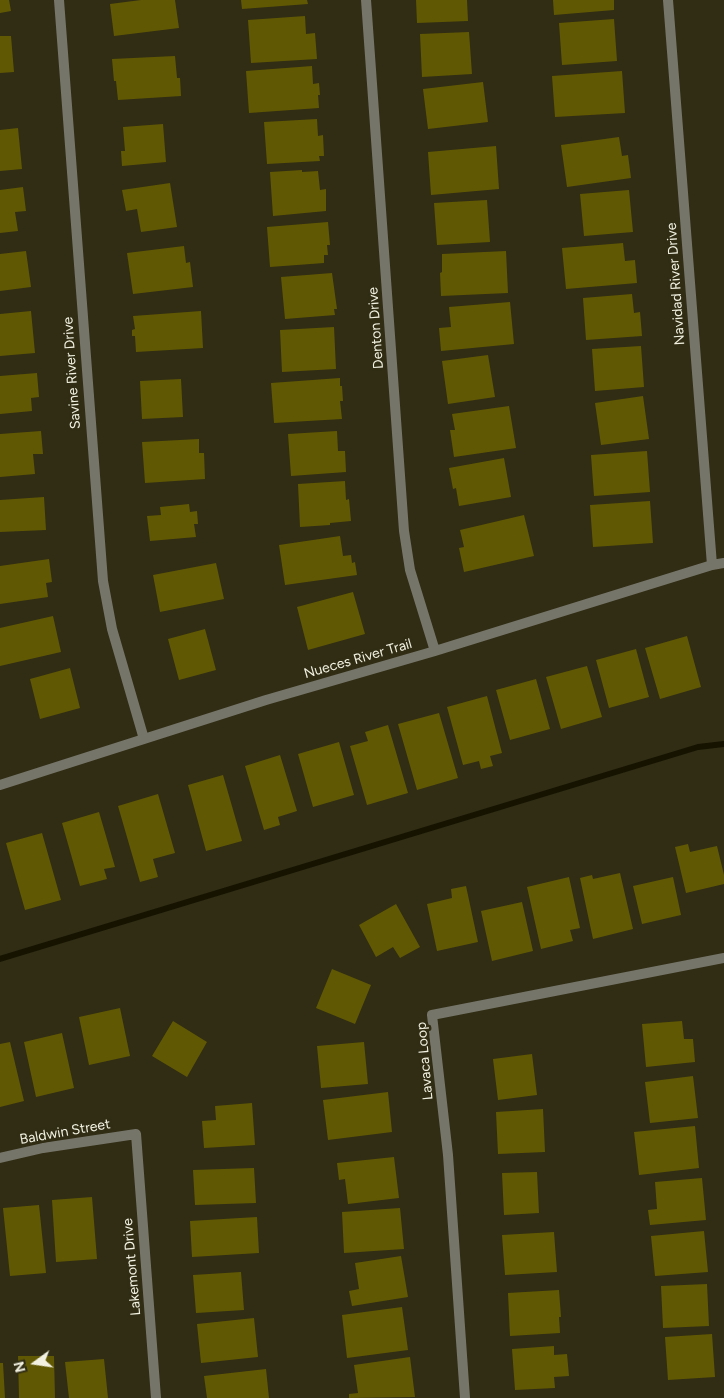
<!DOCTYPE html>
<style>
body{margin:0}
#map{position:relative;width:724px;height:1398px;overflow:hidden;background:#302d14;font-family:Figtree,sans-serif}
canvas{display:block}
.north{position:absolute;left:10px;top:1338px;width:50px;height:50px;-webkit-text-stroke:4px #302d14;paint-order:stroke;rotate:256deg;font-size:14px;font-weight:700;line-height:20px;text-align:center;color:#f2f1e1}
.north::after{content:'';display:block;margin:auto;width:18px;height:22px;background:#f2f1e1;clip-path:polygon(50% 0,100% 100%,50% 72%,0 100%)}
</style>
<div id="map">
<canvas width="724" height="1398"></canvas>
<div class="north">N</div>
</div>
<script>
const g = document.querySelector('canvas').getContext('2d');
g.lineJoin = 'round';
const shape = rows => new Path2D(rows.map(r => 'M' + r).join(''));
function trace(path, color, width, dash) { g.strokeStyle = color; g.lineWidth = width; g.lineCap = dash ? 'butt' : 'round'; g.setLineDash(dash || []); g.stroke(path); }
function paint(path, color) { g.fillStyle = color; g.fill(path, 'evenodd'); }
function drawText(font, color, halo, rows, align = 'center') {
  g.font = font + ' Figtree,sans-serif'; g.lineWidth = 5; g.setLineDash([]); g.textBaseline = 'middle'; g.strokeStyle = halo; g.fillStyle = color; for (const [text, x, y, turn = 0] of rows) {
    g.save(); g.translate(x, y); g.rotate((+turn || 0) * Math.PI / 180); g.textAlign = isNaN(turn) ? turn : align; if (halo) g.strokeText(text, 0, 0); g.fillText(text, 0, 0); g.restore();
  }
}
const stream = shape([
 [0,959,698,747,724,744]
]);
const building = shape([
 [0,0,9,0,11,11,0,13],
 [141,0,175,0,179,28,114,36,110,4],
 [241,0,307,0,308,4,242,9],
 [416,0,467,0,468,21,417,23],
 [553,0,614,0,614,10,554,15],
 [305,16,306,34,315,33,317,59,251,63,248,20],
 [614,19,617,61,562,65,559,23],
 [469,32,472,74,422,77,420,34],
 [0,36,11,36,14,72,0,73],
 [175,56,177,78,180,78,181,96,118,100,116,81,114,81,112,59],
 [312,66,313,84,319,83,320,95,318,95,319,108,249,113,246,71],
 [622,71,625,113,555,117,552,76],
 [483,82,488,122,428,129,423,89],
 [317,119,318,136,323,135,324,156,319,156,320,161,267,164,264,122],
 [163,124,166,162,122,166,121,151,125,151,123,127],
 [18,128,22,169,0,171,0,130],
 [619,137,622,156,628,155,631,178,567,187,561,145],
 [496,146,499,189,431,195,428,152],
 [302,170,302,172,318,171,320,190,326,189,326,211,273,216,270,172],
 [170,183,177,227,141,232,137,209,126,211,122,190],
 [23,187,26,211,15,212,18,231,0,233,0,190],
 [629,190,633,232,584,236,580,194],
 [487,200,490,242,437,245,434,203],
 [328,222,330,245,327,245,328,255,324,255,324,263,270,267,267,227],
 [623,243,625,261,635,260,637,283,566,289,562,248],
 [184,246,186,263,190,262,193,287,133,294,127,253],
 [26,251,31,287,0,291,0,254],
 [506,251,508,293,441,296,440,273,442,272,442,254],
 [332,273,337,309,334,309,335,315,285,319,281,277],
 [632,294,634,313,640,312,642,336,586,340,583,298],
 [510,302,514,344,441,351,439,328,451,327,449,307],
 [31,311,35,353,0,356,0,314],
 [201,311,203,348,136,352,135,336,132,336,132,330,135,329,133,316],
 [334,327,336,369,282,372,280,330],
 [641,346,644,387,595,391,592,349],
 [488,355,495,397,448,404,442,361],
 [37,373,39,397,31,398,32,411,0,414,0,376],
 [340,378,340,386,342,386,343,401,340,401,342,419,274,423,271,383],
 [181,379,183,417,142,419,140,381],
 [643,396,649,439,601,445,595,403],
 [509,406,516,448,454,457,450,430,455,430,452,414],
 [41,431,43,454,33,454,35,474,0,477,0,434],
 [337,431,338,451,345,451,346,472,291,476,288,434],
 [199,439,199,453,204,453,205,479,145,483,142,442],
 [647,451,650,492,594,496,591,455],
 [504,458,511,497,459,506,456,488,453,489,449,468],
 [345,481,346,500,349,499,351,521,330,523,330,525,300,527,298,484],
 [44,497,46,530,0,532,0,500],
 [650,501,653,543,593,547,590,505],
 [189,504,190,512,197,511,198,524,194,524,196,537,150,541,147,516,161,515,160,507],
 [524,515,534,556,464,572,459,548,464,547,460,530],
 [340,536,343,556,351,555,352,563,355,562,357,575,285,585,279,545],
 [49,559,52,582,46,583,48,597,0,604,0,566],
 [216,563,224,599,160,612,153,575],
 [353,592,365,634,308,650,297,607],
 [53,616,61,652,0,666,0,628],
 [205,629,216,670,179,680,168,639],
 [687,636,701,687,660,699,645,648],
 [636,649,649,697,609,708,596,660],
 [587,666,602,717,561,729,546,677],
 [70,668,80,708,40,719,30,679],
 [536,679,550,729,510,740,496,690],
 [487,696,502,753,490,756,493,766,481,769,479,761,463,765,447,707],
 [439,713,458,778,417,790,398,724],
 [388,725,408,793,367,805,350,746,368,741,365,732],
 [339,742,354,795,313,807,298,754],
 [280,755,297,811,278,817,280,825,264,830,245,766],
 [223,775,242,841,206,851,188,785],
 [158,794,175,853,153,859,158,877,140,882,118,806],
 [99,812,115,867,104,869,107,879,80,886,62,823],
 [42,833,61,900,25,910,6,843],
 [688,844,690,852,717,846,724,875,724,884,686,893,675,847],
 [620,873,633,929,593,939,580,878,592,875,593,879],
 [569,877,580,928,570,930,573,941,541,949,527,887],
 [673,877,681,915,642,924,633,886],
 [466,886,478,942,437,951,427,904,452,898,451,889],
 [522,902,533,951,492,961,481,911],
 [396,904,420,947,400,958,393,947,376,957,359,925],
 [332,969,371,985,355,1024,316,1008],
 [120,1008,130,1056,89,1065,79,1017],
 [173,1021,207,1042,187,1077,152,1056],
 [682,1021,684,1039,693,1039,695,1062,646,1067,642,1024],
 [62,1033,74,1088,36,1097,24,1042],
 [10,1042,24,1101,0,1107,0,1044],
 [364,1042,368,1084,321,1088,317,1046],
 [532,1054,537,1095,498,1100,493,1059],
 [693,1076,698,1118,650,1123,645,1082],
 [388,1092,392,1132,328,1140,323,1100],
 [252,1103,255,1145,204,1148,202,1121,216,1120,215,1106],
 [543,1109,545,1152,498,1154,496,1112],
 [695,1126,699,1168,639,1175,634,1132],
 [394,1157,399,1198,348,1204,345,1179,339,1180,337,1163],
 [254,1168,256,1203,195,1205,193,1170],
 [537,1172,539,1213,504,1215,502,1173],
 [702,1178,706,1220,650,1225,648,1210,657,1209,655,1182],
 [92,1197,97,1259,56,1262,52,1200],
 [39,1205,46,1273,10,1276,3,1208],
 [400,1208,404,1249,344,1253,342,1212],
 [257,1217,259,1253,192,1257,190,1221],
 [704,1231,708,1272,655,1276,651,1236],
 [554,1232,557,1272,505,1275,502,1235],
 [401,1256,408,1297,352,1306,349,1291,359,1289,355,1263],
 [241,1272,244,1310,196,1313,193,1275],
 [707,1284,709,1326,663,1328,661,1286],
 [559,1290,561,1317,559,1317,560,1333,510,1336,508,1293],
 [402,1307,408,1350,347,1358,342,1315],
 [254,1318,258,1357,201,1363,197,1324],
 [712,1334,715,1377,668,1380,665,1337],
 [554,1346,554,1355,567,1354,569,1376,554,1377,555,1388,515,1390,512,1349],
 [18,1356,54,1356,55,1398,19,1398],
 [410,1357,415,1397,349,1398,349,1394,358,1393,354,1365],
 [104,1359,108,1398,69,1398,65,1362],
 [0,1363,3,1363,5,1398,0,1398],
 [266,1369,269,1398,207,1398,204,1376]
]);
const street = shape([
 [59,0,103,581,112,629,144,739],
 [366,0,404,531,410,570,435,651],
 [668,0,712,565],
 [0,785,266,700,435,651,712,565,724,563],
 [0,1158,43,1148,136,1134,156,1398],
 [465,1398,448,1155,432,1015,724,958]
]);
const streetNames = [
 ["Navidad River Drive",676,284,-94],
 ["Denton Drive",376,328,-94],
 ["Savine River Drive",72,373,-94],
 ["Nueces River Trail",358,659,-16],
 ["Lavaca Loop",425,1061,-95],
 ["Baldwin Street",65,1132,-10],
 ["Lakemont Drive",132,1267,-95]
];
trace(stream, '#161300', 6);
paint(building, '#615803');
trace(street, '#767569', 10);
drawText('14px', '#f2f1e1', '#302d14', streetNames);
</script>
